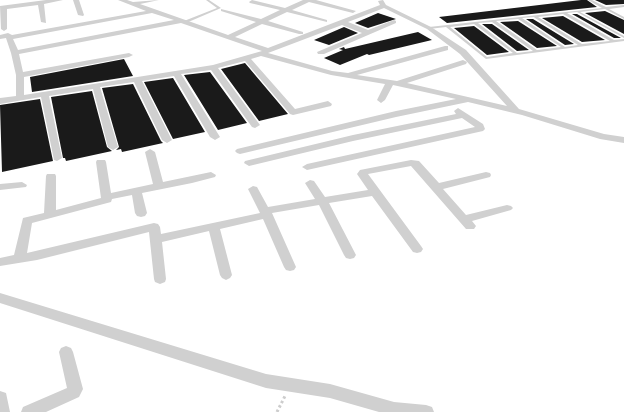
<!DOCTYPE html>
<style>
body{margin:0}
canvas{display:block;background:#fff}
</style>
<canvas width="624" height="412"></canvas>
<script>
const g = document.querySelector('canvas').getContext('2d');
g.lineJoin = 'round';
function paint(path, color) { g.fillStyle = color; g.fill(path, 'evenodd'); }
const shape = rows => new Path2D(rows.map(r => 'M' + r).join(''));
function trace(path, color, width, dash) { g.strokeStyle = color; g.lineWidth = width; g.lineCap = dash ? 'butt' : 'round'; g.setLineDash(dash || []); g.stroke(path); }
const building = shape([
 [581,0,587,0,597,7,447,23,439,17],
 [595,0,624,0,624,4,606,5],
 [605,11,624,20,624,34,585,13],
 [378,13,396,19,368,28,355,23],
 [572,14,577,14,621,38,614,38],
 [563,16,605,40,582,42,542,18],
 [526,19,533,19,574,44,565,45],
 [518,21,557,46,537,48,500,22],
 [482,24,492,24,529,50,517,51],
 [474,26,509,52,487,55,454,28],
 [344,27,358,33,329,45,314,40],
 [418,32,432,40,369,55,367,54,340,65,324,58,343,50,339,49,344,47,345,49],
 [124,59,133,76,32,92,30,77],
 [245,63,288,114,259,121,221,69],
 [210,72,247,123,218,130,184,75],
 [173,78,205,132,173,139,144,82],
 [133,84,161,141,163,143,122,152,121,149,116,150,119,147,102,88],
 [92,91,107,147,112,151,66,161,65,158,63,158,51,97],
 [40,99,53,161,2,172,0,105]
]);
const path = shape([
 [277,412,285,396]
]);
const lane = shape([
 [206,0,209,0,221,8,186,23,184,23,184,21,217,8,206,0],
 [588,0,592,0,606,7,624,5,624,7,609,9,624,17,624,19,605,9,580,12,624,36,624,38,577,12,567,13,614,40,624,39,624,41,486,59,446,27,429,29,427,28,429,27,602,8,588,0],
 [563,14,610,41,582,44,538,17,563,14],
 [534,17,535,18,578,45,565,47,522,18,534,17],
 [518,19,561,47,537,50,496,21,518,19],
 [492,22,533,51,517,53,478,23,492,22],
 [474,24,513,53,487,57,450,27,474,24]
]);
const street = shape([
 [46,0,63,0,44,4,46,23,41,22,38,5,7,9,7,29,4,31,1,29,0,6,46,0],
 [73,0,79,0,84,15,83,16,78,15,73,0],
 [118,0,127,0,133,2,159,0,140,4,228,35,256,22,221,11,221,9,261,19,280,10,250,3,249,2,252,0,285,8,303,0,316,0,356,11,353,13,309,2,292,10,327,20,327,22,287,12,268,21,303,32,303,34,299,34,262,24,235,37,268,48,380,5,378,1,383,0,386,5,431,27,466,50,519,109,604,134,624,137,624,143,600,139,522,115,468,102,396,117,240,154,237,153,235,151,237,149,396,111,456,99,393,85,385,100,381,103,377,100,385,84,331,75,261,56,251,59,295,109,328,101,332,104,331,106,293,115,290,114,245,61,218,68,260,125,255,128,252,127,211,70,181,74,220,137,215,140,210,137,174,76,142,81,172,140,167,143,162,140,134,82,100,87,118,147,113,150,108,147,93,89,49,96,62,158,57,161,54,160,41,97,0,104,0,98,16,96,16,75,11,53,6,38,0,39,0,35,8,33,12,35,146,11,118,0],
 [384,8,427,29,460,54,507,106,407,83,466,64,467,62,463,60,397,81,357,75,448,50,448,46,445,46,348,73,332,71,268,53,342,25,362,33,317,52,318,54,324,54,396,23,396,21,394,20,368,30,348,22,384,8],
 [152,13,174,20,18,50,13,39,152,13],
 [181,23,262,51,213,65,24,95,24,77,129,57,133,55,129,53,23,72,19,54,181,23],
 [458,108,483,124,485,129,483,131,307,170,302,167,307,164,475,127,462,118,353,141,249,166,244,163,245,161,353,135,456,114,454,111,458,108],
 [150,149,155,152,163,182,211,172,216,175,215,177,192,183,142,193,147,213,145,216,141,217,137,216,135,213,132,195,112,199,111,202,32,223,27,253,154,223,158,224,160,227,161,234,260,213,248,189,253,186,257,187,268,207,315,199,305,183,310,180,314,181,325,197,368,190,357,174,360,170,411,160,419,161,439,183,486,172,490,173,491,175,490,177,443,189,466,215,507,205,511,206,513,208,511,210,472,221,476,226,474,229,466,229,411,166,368,174,421,246,423,249,421,252,417,253,413,252,372,196,329,203,356,255,354,258,350,259,346,258,344,255,319,205,272,213,296,267,294,270,290,271,286,270,284,267,263,219,220,229,232,275,230,278,226,280,222,278,220,275,209,231,162,242,166,279,165,282,160,284,155,282,154,279,149,232,37,260,0,266,0,258,14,255,23,218,44,213,46,176,47,174,55,174,56,176,56,210,101,198,96,162,97,160,105,160,106,162,111,193,153,184,145,152,150,149],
 [22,182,27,185,26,187,0,190,0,184,22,182],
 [0,293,266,374,330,384,394,402,426,405,432,407,434,412,379,412,330,398,266,388,0,303,0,293],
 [66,346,71,348,73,352,83,389,79,397,46,412,21,412,23,407,67,388,59,352,61,348,66,346],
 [0,391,6,393,10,412,0,412,0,391]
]);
paint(building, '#1a1a1a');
trace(path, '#cdcdcd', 3, [2.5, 2.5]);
paint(lane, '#d0d0d0');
paint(street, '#d0d0d0');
</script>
